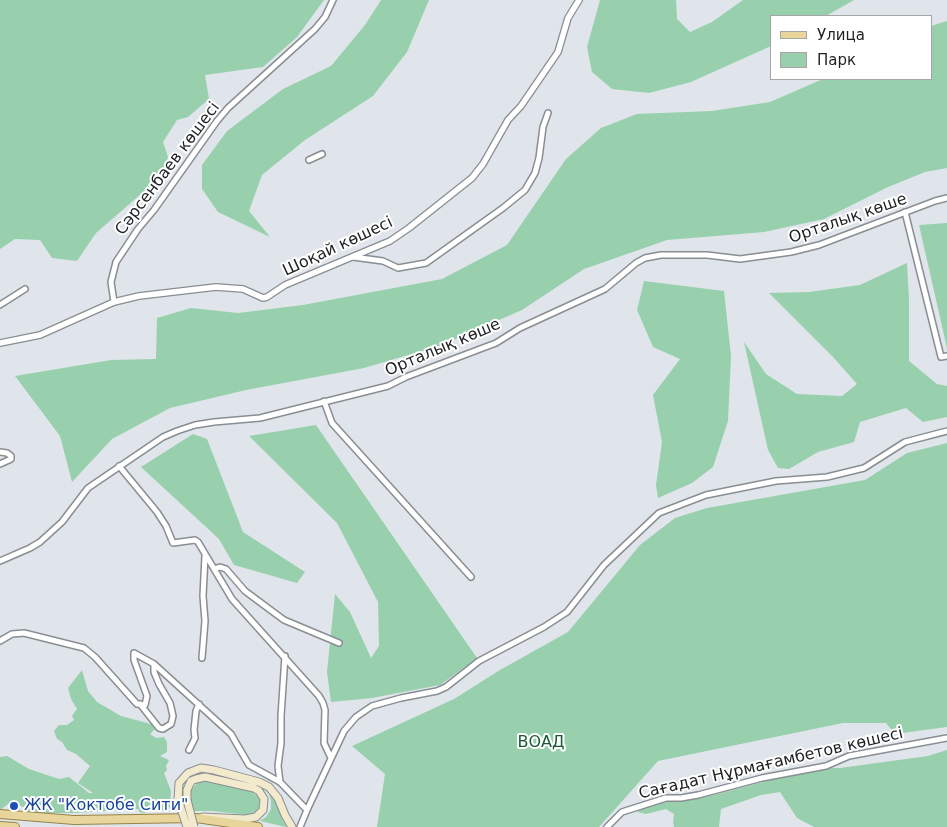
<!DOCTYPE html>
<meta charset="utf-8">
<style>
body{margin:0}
#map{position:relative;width:947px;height:827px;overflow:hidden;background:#dfe5ea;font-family:"DejaVu Sans",sans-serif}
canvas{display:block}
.legend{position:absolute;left:770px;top:15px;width:162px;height:65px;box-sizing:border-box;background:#fff;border:1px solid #a5a6a7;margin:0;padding:6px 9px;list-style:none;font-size:15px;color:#1e2022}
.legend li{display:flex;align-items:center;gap:10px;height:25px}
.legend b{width:25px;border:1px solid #a5a6a7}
</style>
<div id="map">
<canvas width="947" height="827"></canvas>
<ul class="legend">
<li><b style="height:6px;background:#e7d59c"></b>Улица</li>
<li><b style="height:14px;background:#98d0ad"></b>Парк</li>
</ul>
</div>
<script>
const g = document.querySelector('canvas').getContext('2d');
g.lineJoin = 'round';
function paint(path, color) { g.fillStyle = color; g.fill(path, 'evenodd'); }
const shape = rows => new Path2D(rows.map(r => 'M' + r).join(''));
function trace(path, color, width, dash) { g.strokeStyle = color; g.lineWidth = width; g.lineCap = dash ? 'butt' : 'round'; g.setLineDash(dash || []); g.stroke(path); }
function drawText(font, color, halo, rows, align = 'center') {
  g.font = font + ' "DejaVu Sans",sans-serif'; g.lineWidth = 4; g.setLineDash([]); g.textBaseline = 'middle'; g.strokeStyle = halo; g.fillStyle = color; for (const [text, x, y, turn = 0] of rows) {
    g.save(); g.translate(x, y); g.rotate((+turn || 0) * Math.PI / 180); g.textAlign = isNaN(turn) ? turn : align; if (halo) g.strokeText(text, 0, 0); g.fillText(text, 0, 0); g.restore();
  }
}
const green = shape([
 [0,0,324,0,297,37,263,67,205,75,209,99,188,117,177,120,163,142,168,157,164,170,157,180,96,233,77,261,52,258,40,240,15,239,0,249],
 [381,0,429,0,407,52,373,96,305,140,262,175,249,211,270,237,218,212,202,189,202,165,227,131,283,89,331,66,365,25],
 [600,0,676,0,677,19,690,32,712,22,743,0,854,0,826,16,771,16,771,46,691,82,649,93,612,89,592,72,587,47],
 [947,21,947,168,925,172,888,187,824,219,764,232,667,240,584,269,522,310,442,345,364,368,246,390,170,408,112,439,72,482,60,436,15,376,111,360,156,359,157,318,191,308,238,313,303,305,442,279,507,245,566,159,601,128,637,114,712,111,770,102,823,79,931,79,931,26],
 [947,223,947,348,919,225],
 [907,263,909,299,909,361,937,384,947,386,947,417,923,422,906,408,860,422,854,442,818,452,789,469,778,468,768,450,744,342,766,374,797,394,842,396,857,384,833,357,769,293,809,292,860,285],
 [644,281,724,291,731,356,728,421,713,467,692,483,658,498,656,485,662,442,653,395,680,359,653,347,637,310],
 [316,425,477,658,440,685,372,698,331,702,327,672,335,594,350,612,371,658,379,646,378,602,337,523,249,436],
 [193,434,207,439,243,532,305,572,297,583,234,565,219,539,141,467],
 [947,443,947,727,895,734,886,723,843,723,658,761,599,827,377,827,385,774,352,746,454,699,500,670,568,632,640,545,675,518,707,508,865,480,907,453],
 [82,670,88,691,97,702,121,716,151,724,155,729,150,734,156,738,164,737,167,742,167,752,160,756,169,760,166,766,167,770,164,773,171,791,170,807,166,811,147,807,145,813,139,812,139,809,74,813,28,813,25,807,8,804,0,810,0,757,7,756,29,769,59,779,69,777,89,793,93,793,78,783,90,766,76,754,67,750,62,742,57,739,54,731,59,725,67,725,74,720,72,716,77,709,71,699,68,688],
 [947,750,947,827,814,827,797,818,780,792,761,795,721,809,719,827,674,827,673,822,674,814,666,809,646,814,637,812,651,804,668,799,687,800,714,795,797,773,821,768,840,768,928,756],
 [205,780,252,791,260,800,259,807,255,812,248,815,212,811,193,811,190,791,197,783],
 [263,788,266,789,273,797,286,827,260,821,266,817,271,809,271,801,269,794]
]);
const minor = shape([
 [309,160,322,154],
 [905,212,941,357,947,356],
 [353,257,383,261,398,268,426,263,503,208,525,190,535,173,539,158,543,127,548,113],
 [114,302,111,282,116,262,138,229,154,210,217,121,228,108,315,29,325,17,333,0],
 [0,305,25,289],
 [324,401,332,423,471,577],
 [0,452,7,453,11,456,11,459,0,464],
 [119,466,157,512,166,526,173,543,195,540,198,542,232,599,319,696,323,703,325,710,324,743,331,758],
 [0,561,30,548,40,542,62,522,88,488,163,437,177,431,195,425,214,422,260,418,388,386,406,377,496,343,520,328,605,289,636,263,645,258,661,255,707,255,740,259,791,252,819,245,935,201,947,198],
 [214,569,220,567,226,569,245,591,284,620,339,643],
 [0,641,12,634,24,633,84,648,95,657,137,704,145,705,147,696,134,660,134,653,154,664,231,734,249,765,280,782,307,810],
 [202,658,205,621,203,596,205,556],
 [140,704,159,728,163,729,171,724,173,716,170,703,159,684,154,672,154,664],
 [189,750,195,738,194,730,196,711,199,704],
 [280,782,278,766,281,743,281,716,285,656],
 [300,827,307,810,344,731,356,717,372,706,401,698,437,691,446,687,479,661,544,627,567,612,604,565,659,513,706,495,776,481,827,477,864,468,905,442,947,431],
 [607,827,622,812,666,798,681,798,698,795,762,778,826,766,849,756,947,738]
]);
const tertiary = shape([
 [0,343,40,335,114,302,139,296,216,287,243,289,263,298,267,297,285,285,390,241,409,228,472,178,483,164,508,120,521,106,558,52,568,18,579,0]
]);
const secondary = shape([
 [178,799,179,783,188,773,201,768,214,770,259,782,269,787,278,798,285,815,292,827],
 [187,800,187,790,191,781,196,779,205,777,254,788,259,791,264,799,263,810,256,817,245,819,203,817]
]);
const primary = shape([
 [0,814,74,820,196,818,258,827],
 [0,826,15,827]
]);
const secondaryBridge = shape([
 [178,799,187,827],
 [187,800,194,827]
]);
const markers = [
 [14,806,5,"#1a4fb4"]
];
const streetNames = [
 ["Сәрсенбаев көшесі",168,169,-53],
 ["Орталық көше",848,219,-19],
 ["Шоқай көшесі",338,247,-25],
 ["Орталық көше",443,348,-23],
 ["Сағадат Нұрмағамбетов көшесі",771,764,-13]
];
const parkNames = [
 ["ВОАД",541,743]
];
const transitNames = [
 ["ЖК \"Коктобе Сити\"",24,806]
];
paint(green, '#98d0ad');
trace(minor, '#888e92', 8);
trace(tertiary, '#888e92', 8);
trace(secondary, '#888e92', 9);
trace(primary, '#968346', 10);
trace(minor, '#fff', 5);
trace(tertiary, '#fff', 5.5);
trace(secondary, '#f3eace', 7);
trace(primary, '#e7d59c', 8);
trace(secondaryBridge, '#888e92', 9, []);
trace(secondaryBridge, '#f3eace', 7);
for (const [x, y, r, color] of markers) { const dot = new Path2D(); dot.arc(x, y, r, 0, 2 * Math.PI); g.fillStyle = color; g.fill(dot); trace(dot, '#fff', 2); }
drawText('16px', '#1e2022', '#fff', streetNames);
drawText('16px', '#195838', '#fff', parkNames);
drawText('16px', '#164399', '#fff', transitNames, 'left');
</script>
